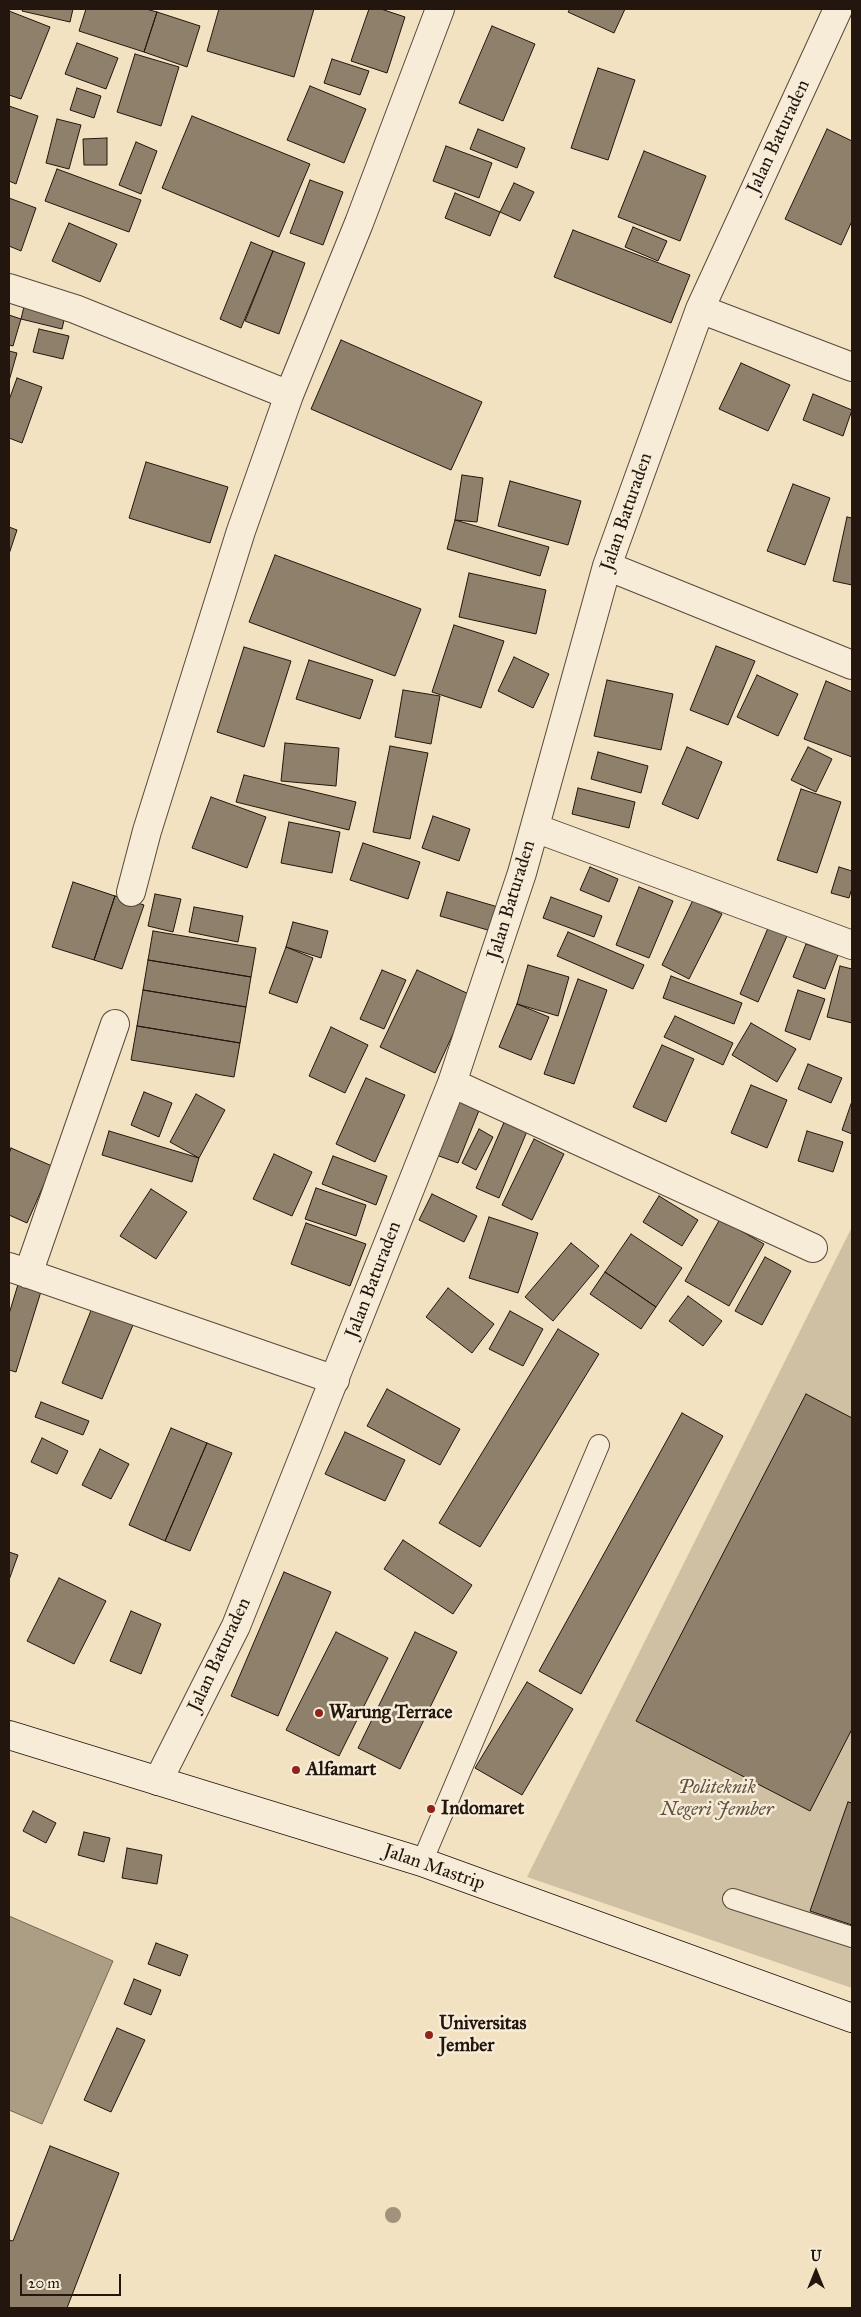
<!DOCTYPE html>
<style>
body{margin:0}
#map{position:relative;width:861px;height:2317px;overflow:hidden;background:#f3e2c2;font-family:"IM FELL Great Primer",serif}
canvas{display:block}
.frame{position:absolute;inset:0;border:10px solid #22160e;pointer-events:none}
.north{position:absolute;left:791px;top:2247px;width:50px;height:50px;-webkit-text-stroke:4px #f7ecd7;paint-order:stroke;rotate:0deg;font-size:14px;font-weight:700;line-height:20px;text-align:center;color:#22160e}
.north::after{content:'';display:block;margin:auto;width:18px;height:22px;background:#22160e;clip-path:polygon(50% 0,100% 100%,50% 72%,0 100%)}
.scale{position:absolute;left:20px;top:2274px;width:101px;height:22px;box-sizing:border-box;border:2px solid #22160e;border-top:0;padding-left:6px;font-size:15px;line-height:18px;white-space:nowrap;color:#22160e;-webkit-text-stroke:4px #f7ecd7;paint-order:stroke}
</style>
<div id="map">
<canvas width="861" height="2317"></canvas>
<div class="frame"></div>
<div class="north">U</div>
<div class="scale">20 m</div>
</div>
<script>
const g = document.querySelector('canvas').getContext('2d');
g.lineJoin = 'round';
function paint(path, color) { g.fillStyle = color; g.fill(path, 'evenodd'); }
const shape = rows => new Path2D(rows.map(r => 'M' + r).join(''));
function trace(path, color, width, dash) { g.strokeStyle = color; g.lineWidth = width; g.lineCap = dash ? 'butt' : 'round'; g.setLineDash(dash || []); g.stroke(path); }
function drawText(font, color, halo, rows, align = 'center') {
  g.font = font + ' "IM FELL Great Primer",serif'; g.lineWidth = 5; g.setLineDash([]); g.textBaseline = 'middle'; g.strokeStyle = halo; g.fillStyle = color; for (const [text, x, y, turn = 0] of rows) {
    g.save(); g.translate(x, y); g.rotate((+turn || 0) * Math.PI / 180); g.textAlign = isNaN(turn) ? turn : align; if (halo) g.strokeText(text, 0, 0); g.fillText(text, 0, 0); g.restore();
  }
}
const green = shape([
 [852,1227,852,1988,527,1877]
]);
const water = shape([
 [9,1916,113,1961,42,2124,9,2110,9,1916]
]);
const building = shape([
 [23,9,73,9,70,22,22,11,23,9],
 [86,9,146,9,157,12,144,52,79,31,86,9],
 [219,9,314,9,294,77,207,51,219,9],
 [369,9,381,9,405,17,387,73,351,61,369,9],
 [570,9,625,9,614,33,568,12,570,9],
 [9,11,50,27,21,99,9,95,9,11],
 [157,12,200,26,187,67,144,52,157,12],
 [492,26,535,44,503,121,459,103,492,26],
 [77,43,118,58,106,89,65,74,77,43],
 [135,54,179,67,161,126,117,112,135,54],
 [332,59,369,71,360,95,324,83,332,59],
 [598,68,635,80,608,160,571,148,598,68],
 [310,86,366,109,344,163,287,140,310,86],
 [77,88,101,96,94,118,70,110,77,88],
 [9,106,38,116,16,184,9,181,9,106],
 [192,116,310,164,279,237,162,188,192,116],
 [57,119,81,125,69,169,46,163,57,119],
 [478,129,525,148,517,168,470,149,478,129],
 [827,129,852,141,852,221,841,245,785,219,827,129],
 [107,138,107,165,84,165,83,139,107,138],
 [136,142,157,151,141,194,119,185,136,142],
 [446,146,492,163,479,198,433,181,446,146],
 [644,151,706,176,680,241,618,217,644,151],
 [57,169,141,200,129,232,45,201,57,169],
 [310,180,343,192,323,245,290,233,310,180],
 [514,183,534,192,520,221,500,212,514,183],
 [455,193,500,212,490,236,445,218,455,193],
 [9,198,36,208,21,251,9,246,9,198],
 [69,223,117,244,100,282,52,261,69,223],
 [633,227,667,241,658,261,625,247,633,227],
 [573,230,690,275,671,323,554,277,573,230],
 [251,242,273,251,241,328,220,319,251,242],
 [273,251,305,263,279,334,245,321,273,251],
 [26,298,67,307,62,329,21,319,26,298],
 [9,315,21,319,13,346,9,345,9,315],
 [39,329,69,336,63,359,33,352,39,329],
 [341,340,482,402,451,470,311,409,341,340],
 [9,351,17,353,9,381,9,351],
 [741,363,790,385,768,431,719,409,741,363],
 [17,378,42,387,22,443,9,438,9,400,17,378],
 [813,394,852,410,843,436,803,420,813,394],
 [146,462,228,487,210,543,129,518,146,462],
 [462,475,483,478,477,522,455,520,462,475],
 [510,481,581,501,568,545,498,526,510,481],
 [793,484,830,498,805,565,767,551,793,484],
 [847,517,852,518,852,585,833,581,847,517],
 [455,520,549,547,540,576,447,549,455,520],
 [9,527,17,530,9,554,9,527],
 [275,555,421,609,395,676,249,622,275,555],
 [469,573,546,590,536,634,459,617,469,573],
 [454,625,504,641,481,708,432,692,454,625],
 [716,646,755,661,728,725,690,710,716,646],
 [244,647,291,661,264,747,217,732,244,647],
 [514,657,549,674,533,708,498,691,514,657],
 [309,660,373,680,360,719,296,699,309,660],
 [757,675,798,694,778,736,737,717,757,675],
 [607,680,673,694,661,750,594,736,607,680],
 [826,681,852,692,852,757,804,739,826,681],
 [403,690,440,696,431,744,395,737,403,690],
 [285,743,339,748,336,786,281,781,285,743],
 [390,746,428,753,410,839,373,832,390,746],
 [687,747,722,762,698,819,662,804,687,747],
 [808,747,832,759,816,792,791,780,808,747],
 [598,752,648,766,641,793,591,779,598,752],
 [244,775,356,802,349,830,236,802,244,775],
 [578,788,635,802,629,828,572,814,578,788],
 [801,789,841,802,817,873,777,860,801,789],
 [211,797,266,817,247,868,192,848,211,797],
 [433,816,470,829,459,861,422,848,433,816],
 [289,822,340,832,332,873,281,863,289,822],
 [363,843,420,862,408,899,350,880,363,843],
 [590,867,618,879,609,902,580,890,590,867],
 [839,867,852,871,852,888,849,898,831,893,839,867],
 [73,882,115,896,94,960,52,947,73,882],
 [639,887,673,901,649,958,616,945,639,887],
 [447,892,498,907,491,931,440,916,447,892],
 [155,894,181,899,173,932,148,926,155,894],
 [115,896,144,905,122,969,94,960,115,896],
 [551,897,602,916,594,937,543,918,551,897],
 [693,900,722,914,689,979,662,965,693,900],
 [194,907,243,916,238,942,189,932,194,907],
 [293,922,328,931,321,958,286,947,293,922],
 [768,928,787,936,758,1002,740,994,768,928],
 [153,931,256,948,251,977,148,960,153,931],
 [568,932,644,965,633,989,557,956,568,932],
 [806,944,838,955,825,989,793,977,806,944],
 [286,947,313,958,297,1003,269,993,286,947],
 [148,960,251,977,246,1007,143,990,148,960],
 [528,965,569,977,558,1016,517,1004,528,965],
 [840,966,852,969,852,1023,827,1017,840,966],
 [382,970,406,980,384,1029,360,1019,382,970],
 [417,970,471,995,435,1073,380,1047,417,970],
 [671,976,742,1003,734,1024,663,998,671,976],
 [578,979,607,990,574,1084,544,1074,578,979],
 [143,990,246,1007,240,1043,137,1026,143,990],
 [798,990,825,999,810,1040,785,1031,798,990],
 [517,1004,549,1017,531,1060,499,1047,517,1004],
 [675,1016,733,1043,723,1065,664,1037,675,1016],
 [751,1023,796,1049,777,1082,732,1055,751,1023],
 [137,1026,240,1043,234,1077,131,1060,137,1026],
 [331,1027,368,1045,345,1093,309,1076,331,1027],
 [662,1045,694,1059,666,1122,633,1107,662,1045],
 [808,1064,842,1078,831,1103,798,1089,808,1064],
 [366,1078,405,1095,375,1162,336,1144,366,1078],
 [751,1085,787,1100,767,1148,731,1133,751,1085],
 [144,1092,172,1103,159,1137,131,1125,144,1092],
 [196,1094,225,1110,199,1158,170,1142,196,1094],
 [454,1097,480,1108,458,1163,431,1153,454,1097],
 [852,1101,852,1134,842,1130,852,1101],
 [505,1120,528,1129,499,1198,476,1188,505,1120],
 [479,1129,493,1137,476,1170,462,1163,479,1129],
 [109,1131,199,1158,192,1182,102,1155,109,1131],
 [807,1131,843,1142,833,1172,798,1161,807,1131],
 [534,1139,564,1154,532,1220,502,1205,534,1139],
 [11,1148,52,1166,27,1223,9,1215,9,1154,11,1148],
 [274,1154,312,1172,292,1216,253,1199,274,1154],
 [333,1156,387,1176,376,1205,322,1184,333,1156],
 [316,1188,366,1205,356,1236,305,1219,316,1188],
 [151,1189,187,1212,156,1259,120,1236,151,1189],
 [432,1194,477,1216,464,1242,419,1220,432,1194],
 [659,1196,698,1220,682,1246,643,1222,659,1196],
 [489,1217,538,1233,518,1293,469,1278,489,1217],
 [720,1219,764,1244,729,1306,685,1281,720,1219],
 [306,1223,366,1244,350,1286,291,1264,306,1223],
 [631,1234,682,1268,656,1307,605,1272,631,1234],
 [571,1243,599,1266,553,1321,525,1297,571,1243],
 [765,1257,791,1271,762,1325,735,1311,765,1257],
 [605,1272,656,1307,641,1329,590,1294,605,1272],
 [20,1278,43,1285,16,1372,9,1370,9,1314,20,1278],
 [448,1288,494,1324,472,1353,426,1317,448,1288],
 [688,1296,722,1321,703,1346,669,1321,688,1296],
 [92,1308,133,1325,102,1399,62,1383,92,1308],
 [510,1311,543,1329,523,1366,489,1349,510,1311],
 [558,1329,599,1354,480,1547,439,1523,558,1329],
 [387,1389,460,1429,440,1465,367,1426,387,1389],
 [806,1394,852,1418,852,1729,810,1811,636,1721,806,1394],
 [41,1402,89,1421,83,1435,35,1417,41,1402],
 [682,1413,723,1436,581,1694,539,1671,682,1413],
 [171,1428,207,1443,165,1541,129,1525,171,1428],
 [345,1432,405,1460,385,1501,325,1474,345,1432],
 [42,1438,68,1451,57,1474,31,1462,42,1438],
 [207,1443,232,1453,190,1551,165,1541,207,1443],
 [100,1449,129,1464,111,1499,82,1485,100,1449],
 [403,1540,472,1585,453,1614,384,1569,403,1540],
 [9,1552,18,1555,9,1580,9,1552],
 [284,1572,331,1592,278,1716,231,1696,284,1572],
 [59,1578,106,1601,74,1664,27,1641,59,1578],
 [131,1611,161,1624,141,1674,110,1661,131,1611],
 [336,1632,388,1658,339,1756,286,1730,336,1632],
 [415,1632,457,1652,400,1769,358,1748,415,1632],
 [527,1682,573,1709,522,1795,475,1768,527,1682],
 [848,1802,852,1803,852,1925,810,1911,848,1802],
 [33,1811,56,1823,46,1843,23,1831,33,1811],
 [84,1832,110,1838,104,1862,78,1855,84,1832],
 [127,1848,162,1855,157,1884,122,1878,127,1848],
 [156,1943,188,1955,180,1976,148,1964,156,1943],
 [134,1979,161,1990,151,2015,124,2004,134,1979],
 [117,2028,145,2040,111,2112,84,2100,117,2028],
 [50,2146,119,2173,67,2308,9,2308,9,2240,13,2241,50,2146]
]);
const service = shape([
 [422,1862,599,1445],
 [733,1899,852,1937]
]);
const minor = shape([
 [9,288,75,309,289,395],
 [700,309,852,367],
 [607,566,852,665],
 [535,828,852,945],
 [131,892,147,831,241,531,289,395,359,223,440,9],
 [452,1083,813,1248],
 [9,1267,335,1380],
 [28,1274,115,1024],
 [158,1781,236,1626,452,1083,522,873,607,566,638,480,700,309,838,9]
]);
const secondary = shape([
 [9,1735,422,1862,852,2018]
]);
const trees = [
 [393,2215]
];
const markers = [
 [319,1713,5,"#8f2418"],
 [296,1770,5,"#8f2418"],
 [431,1809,5,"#8f2418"],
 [429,2035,5,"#8f2418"]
];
const streetNames = [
 ["Jalan Baturaden",779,137,-65],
 ["Jalan Baturaden",627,512,-71],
 ["Jalan Baturaden",512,900,-73],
 ["Jalan Baturaden",374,1280,-69],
 ["Jalan Baturaden",220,1655,-65],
 ["Jalan Mastrip",434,1868,19]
];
const poiNames = [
 ["Warung Terrace",329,1713],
 ["Alfamart",306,1770],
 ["Indomaret",441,1809],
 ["Universitas",439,2024],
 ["Jember",439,2046]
];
const parkNames = [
 ["Politeknik",717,1788],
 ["Negeri Jember",717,1810]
];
paint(green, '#cfbfa3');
paint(water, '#ac9d85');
trace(water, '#756755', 1);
paint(building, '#8f806c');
trace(building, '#22160e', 1);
trace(service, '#56493b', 22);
trace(minor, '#56493b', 30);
trace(secondary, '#22160e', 30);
trace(service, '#f7ecd7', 20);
trace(minor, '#f7ecd7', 28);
trace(secondary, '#f7ecd7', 28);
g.fillStyle = '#a2927c';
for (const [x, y] of trees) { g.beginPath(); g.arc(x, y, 8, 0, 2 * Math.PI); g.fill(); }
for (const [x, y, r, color] of markers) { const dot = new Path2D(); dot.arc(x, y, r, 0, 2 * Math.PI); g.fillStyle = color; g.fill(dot); trace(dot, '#f7ecd7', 2); }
drawText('19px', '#22160e', '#f7ecd7', streetNames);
drawText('bold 19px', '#22160e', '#f7ecd7', poiNames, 'left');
drawText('italic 19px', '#5f5142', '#f7ecd7', parkNames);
</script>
